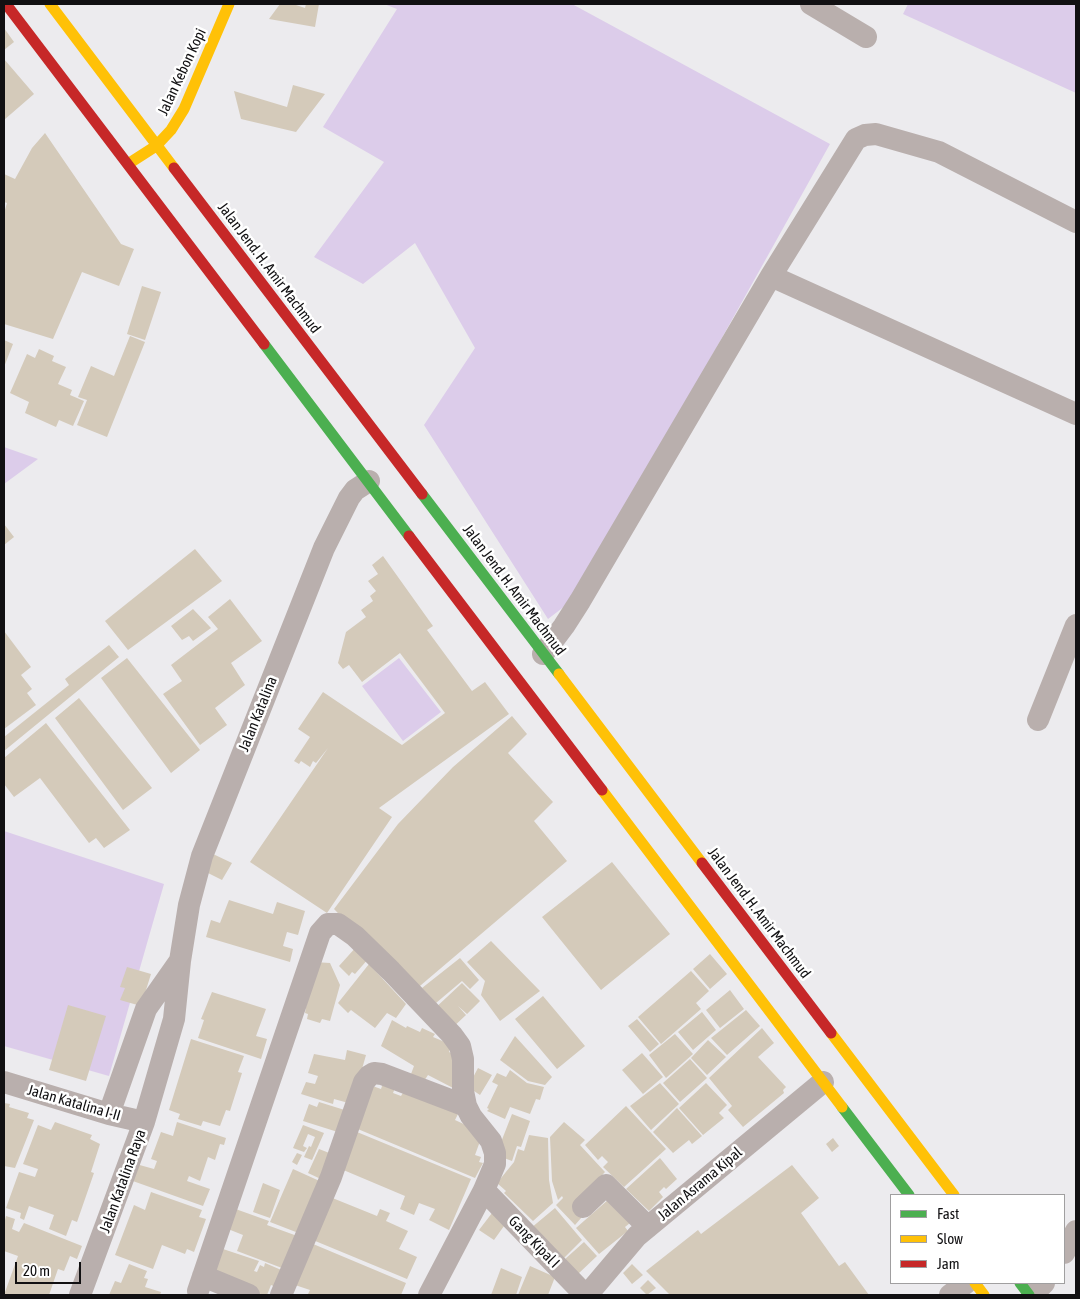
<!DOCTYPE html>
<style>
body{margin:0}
#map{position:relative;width:1080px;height:1299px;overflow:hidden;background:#ecebee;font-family:"Asap Condensed",sans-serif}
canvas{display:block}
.frame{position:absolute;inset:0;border:5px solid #111012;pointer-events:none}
.legend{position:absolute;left:890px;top:1194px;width:175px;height:90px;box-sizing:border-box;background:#fff;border:1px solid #a09fa0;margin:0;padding:6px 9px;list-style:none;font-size:15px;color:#111012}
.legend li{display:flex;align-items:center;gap:10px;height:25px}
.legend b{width:25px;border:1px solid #a09fa0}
.scale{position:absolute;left:15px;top:1262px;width:66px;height:22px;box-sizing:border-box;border:2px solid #111012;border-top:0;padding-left:6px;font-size:15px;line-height:18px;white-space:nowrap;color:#111012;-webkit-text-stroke:4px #fff;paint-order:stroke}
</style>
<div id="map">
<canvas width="1080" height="1299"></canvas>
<div class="frame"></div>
<ul class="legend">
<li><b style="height:6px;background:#4caf50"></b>Fast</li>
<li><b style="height:6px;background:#ffc107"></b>Slow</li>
<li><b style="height:6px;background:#c62828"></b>Jam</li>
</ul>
<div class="scale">20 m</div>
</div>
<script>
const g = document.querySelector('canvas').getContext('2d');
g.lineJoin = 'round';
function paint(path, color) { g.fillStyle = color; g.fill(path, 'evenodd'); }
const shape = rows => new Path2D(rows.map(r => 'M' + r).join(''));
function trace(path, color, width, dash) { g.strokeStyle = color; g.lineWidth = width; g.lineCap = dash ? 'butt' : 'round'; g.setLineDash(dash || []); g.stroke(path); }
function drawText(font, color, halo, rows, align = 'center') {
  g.font = font + ' "Asap Condensed",sans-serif'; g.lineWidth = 5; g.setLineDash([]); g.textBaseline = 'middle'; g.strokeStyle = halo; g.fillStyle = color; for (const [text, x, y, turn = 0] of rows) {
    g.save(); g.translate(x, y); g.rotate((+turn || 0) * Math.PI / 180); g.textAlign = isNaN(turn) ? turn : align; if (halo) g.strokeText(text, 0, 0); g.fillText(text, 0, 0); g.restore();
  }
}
const green = shape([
 [384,4,572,4,830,144,578,596,548,619,424,425,475,348,415,243,363,284,314,257,384,162,323,127,397,9],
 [908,4,1076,4,1076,93,903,14],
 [4,447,38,459,4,484],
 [399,658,441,712,403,741,362,686],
 [4,831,164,884,109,1076,4,1046]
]);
const building = shape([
 [280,4,293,4,305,8,306,4,319,4,315,27,269,19],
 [4,28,14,42,4,50],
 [4,59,34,94,4,120],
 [293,85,325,94,296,132,241,119,234,91,287,107],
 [45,133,121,244,134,249,119,286,82,272,53,339,4,324,4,213,7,203,4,202,4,174,15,179,32,148],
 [142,286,161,292,145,340,127,334],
 [130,336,145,342,107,437,92,431,96,420,92,431,77,425,87,400,78,397,91,366,114,376],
 [4,340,13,344,4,367],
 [39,349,54,356,52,361,66,367,58,384,72,390,70,395,84,401,73,426,59,420,56,427,25,413,29,402,10,393,27,354,35,358],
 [4,524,14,537,4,545],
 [195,549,222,581,128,650,105,621],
 [383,556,433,626,427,630,472,691,485,682,509,714,379,808,392,817,327,913,250,862,328,748,316,763,313,761,310,767,301,761,299,764,294,761,310,737,298,729,323,692,402,745,445,713,400,653,362,682,349,665,343,669,338,663,346,632,366,617,361,610,373,601,370,596,376,591,368,581,378,574,372,565],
 [230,599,262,641,231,663,245,685,215,708,227,725,200,745,163,694,182,681,171,665,218,629,208,617],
 [193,609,211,628,193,641,189,636,182,640,171,626],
 [4,631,31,667,21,675,32,689,27,693,36,705,4,729],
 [109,645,119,657,4,751,4,737,69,685,65,679],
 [127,658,200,750,171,773,101,678],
 [79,698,152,788,123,810,55,718],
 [512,716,527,734,508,753,553,802,534,821,567,861,414,991,334,909,398,824,453,767],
 [46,723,130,830,104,848,96,838,89,843,40,778,14,797,4,784,4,758],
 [213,854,232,863,222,880,204,871],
 [612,862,670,934,601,990,542,917],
 [229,900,273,914,277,902,305,911,298,935,287,932,283,946,293,949,290,962,206,937,211,920,220,923],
 [491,941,540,991,500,1021,481,995,485,981,467,962],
 [357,946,369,958,355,974,352,972,349,976,339,966],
 [710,954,727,974,710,989,693,969],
 [460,958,479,980,470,989,462,981,436,1003,422,988],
 [314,962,330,963,340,985,330,1021,322,1019,320,1023,307,1019,308,1014,305,1013],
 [369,964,406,1004,396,1018,387,1013,375,1028,351,1010,348,1013,338,1003],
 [127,967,151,974,141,1006,120,1000,125,988,120,987],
 [691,971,709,991,696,1003,701,1009,661,1044,638,1017],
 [462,983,480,1001,467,1014,458,1006,466,1015,450,1030,432,1011],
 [730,990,744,1009,720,1028,706,1010],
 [212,992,266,1009,256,1036,267,1039,261,1059,198,1038,204,1020,201,1019],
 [543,996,585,1046,557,1069,515,1019],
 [68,1005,106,1016,86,1081,49,1070],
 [746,1010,760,1026,727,1055,711,1038],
 [702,1012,716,1030,693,1050,678,1032],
 [637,1019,659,1044,650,1052,628,1026],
 [392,1020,406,1028,407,1026,420,1032,422,1028,435,1034,433,1037,452,1045,449,1052,460,1057,455,1089,428,1075,424,1081,411,1074,414,1066,381,1046],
 [762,1028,774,1043,758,1057,786,1087,783,1090,784,1093,743,1127,728,1110,732,1106,709,1078],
 [675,1034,693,1054,666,1078,649,1055],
 [515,1036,552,1077,545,1085,528,1081,500,1060],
 [191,1039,244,1056,238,1072,242,1073,230,1111,226,1110,220,1126,203,1121,201,1126,178,1119,180,1114,169,1110],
 [708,1040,726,1057,707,1075,691,1058],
 [347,1050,366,1055,352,1104,334,1099,333,1104,301,1094,306,1082,315,1084,318,1076,308,1073,314,1054,345,1060],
 [642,1053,663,1077,643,1094,622,1070],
 [690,1059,707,1078,680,1102,663,1083],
 [478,1068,492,1075,480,1095,468,1087],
 [510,1070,527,1083,544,1087,540,1100,536,1099,530,1114,510,1107,505,1119,487,1111,489,1109,487,1108,498,1085,492,1082,497,1073,506,1077],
 [383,1083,395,1088,393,1093,401,1096,404,1091,458,1114,455,1120,483,1133,475,1155,481,1157,479,1162,483,1163,475,1178,353,1127,367,1084,381,1089],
 [660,1083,679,1104,651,1130,630,1106],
 [706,1083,727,1105,719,1113,724,1118,703,1135,679,1108],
 [319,1102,351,1112,344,1134,303,1121,309,1104,317,1107],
 [4,1103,10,1104,9,1107,29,1113,27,1118,34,1120,15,1168,4,1166],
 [626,1106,666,1149,624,1187,603,1167,608,1162,602,1156,598,1160,585,1145],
 [677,1108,702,1136,692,1144,689,1140,673,1153,653,1132],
 [512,1114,530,1121,521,1147,517,1146,512,1161,496,1155],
 [55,1122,92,1135,90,1139,100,1144,91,1172,94,1173,77,1222,72,1220,66,1236,49,1229,54,1215,29,1206,24,1220,20,1218,21,1213,6,1208,19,1172,35,1177,38,1169,23,1164,38,1125,51,1130],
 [177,1122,226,1138,224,1145,220,1144,215,1160,208,1157,200,1181,189,1176,187,1181,210,1189,203,1206,130,1180,136,1164,154,1169,157,1161,151,1159,161,1132,173,1136],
 [564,1122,585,1140,580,1145,605,1172,572,1207,582,1217,575,1225,556,1205,563,1198,562,1196,558,1200,552,1181,550,1137],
 [303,1125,324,1133,312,1160,304,1157,309,1146,311,1147,315,1137,308,1134,303,1146,307,1148,304,1152,293,1148],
 [357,1132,471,1179,449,1230,429,1220,435,1209,419,1203,414,1215,400,1209,405,1196,341,1169],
 [529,1135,548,1138,549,1180,553,1203,533,1221,504,1193,506,1191,497,1183,514,1162,518,1149,524,1151],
 [833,1138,839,1146,832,1152,826,1144],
 [319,1149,337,1156,325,1181,308,1173],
 [297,1153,302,1155,297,1165,292,1162],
 [660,1158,677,1179,666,1189,664,1187,659,1192,663,1197,649,1211,626,1189],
 [792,1165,819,1198,801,1213,839,1266,845,1262,869,1295,670,1295,646,1271,698,1230,701,1234],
 [293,1169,324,1183,301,1234,270,1222],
 [263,1183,280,1190,270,1218,253,1212],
 [151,1192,202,1210,199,1217,206,1219,194,1252,187,1249,185,1254,162,1245,153,1269,115,1255,134,1205,145,1210],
 [325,1195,377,1216,380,1209,390,1213,386,1221,408,1231,399,1249,417,1257,407,1279,308,1238],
 [609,1199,630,1223,625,1227,628,1231,599,1254,576,1228],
 [230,1207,269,1221,267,1225,300,1237,282,1268,237,1251,243,1235,223,1227],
 [555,1208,582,1240,561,1261,531,1228],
 [492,1213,504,1226,494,1240,479,1230],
 [6,1216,15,1219,12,1229,19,1232,24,1223,82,1246,77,1259,70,1256,64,1271,58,1269,49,1295,4,1295,18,1256,4,1251,4,1224],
 [306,1241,406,1283,401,1295,308,1294,310,1290,292,1284],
 [584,1242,597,1256,578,1274,564,1260],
 [220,1248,259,1261,254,1271,257,1272,260,1265,264,1267,265,1263,286,1272,278,1288,271,1285,267,1295,264,1295,208,1277],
 [129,1264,147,1271,144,1278,148,1279,145,1287,161,1292,160,1295,109,1295,115,1281,121,1283],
 [632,1264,643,1275,632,1284,623,1273],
 [530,1266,555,1277,548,1295,518,1295],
 [501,1268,522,1277,516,1295,491,1295],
 [648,1280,656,1288,647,1295,640,1288]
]);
const street = shape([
 [811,4,866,37],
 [771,276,1076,414],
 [543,654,564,626,580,601,771,276,856,139,865,135,876,134,939,152,1076,222],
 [1038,720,1076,625],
 [4,1082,109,1114,144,1122],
 [109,1114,146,1009,179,962],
 [484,1190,585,1295],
 [583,1207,606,1185,648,1227],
 [1064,1253,1076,1231],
 [203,1276,249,1295],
 [198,1291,320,933,328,924,338,924,355,936,391,971,452,1035,460,1046,463,1059,463,1091,466,1106,471,1116,491,1141,495,1153,495,1164,484,1190,429,1295],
 [80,1295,144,1122,174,1019,180,961,189,905,202,856,324,548,349,498,355,490,369,481],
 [281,1295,331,1177,364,1082,369,1076,374,1073,382,1074,466,1106],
 [587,1295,637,1236,823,1082],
 [950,1295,966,1283],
 [1032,1295,1044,1283]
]);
const fast = shape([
 [264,344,409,536],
 [422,494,559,674],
 [842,1107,909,1195],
 [1020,1283,1029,1295]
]);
const slow = shape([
 [50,4,174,168],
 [128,164,156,146,171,130,184,109,229,4],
 [559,674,702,863],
 [602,790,842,1107],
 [831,1033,954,1195],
 [975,1283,984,1295]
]);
const jam = shape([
 [6,4,264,344],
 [174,168,422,494],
 [409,536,602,790],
 [702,863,831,1033]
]);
const streetNames = [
 ["Jalan Kebon Kopi",182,72,-65],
 ["Jalan Jend. H. Amir Machmud",269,268,53],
 ["Jalan Jend. H. Amir Machmud",514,590,53],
 ["Jalan Katalina",258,714,-68],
 ["Jalan Jend. H. Amir Machmud",759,913,53],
 ["Jalan Katalina I-II",74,1103,16],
 ["Jalan Katalina Raya",123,1181,-70],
 ["Jalan Asrama Kipal",700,1184,-40],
 ["Gang Kipal I",534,1242,46]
];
paint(green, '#dcccea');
paint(building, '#d4caba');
trace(street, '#b9afad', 22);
trace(fast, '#4caf50', 11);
trace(slow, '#ffc107', 11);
trace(jam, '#c62828', 11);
drawText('15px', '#111012', '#fff', streetNames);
</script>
